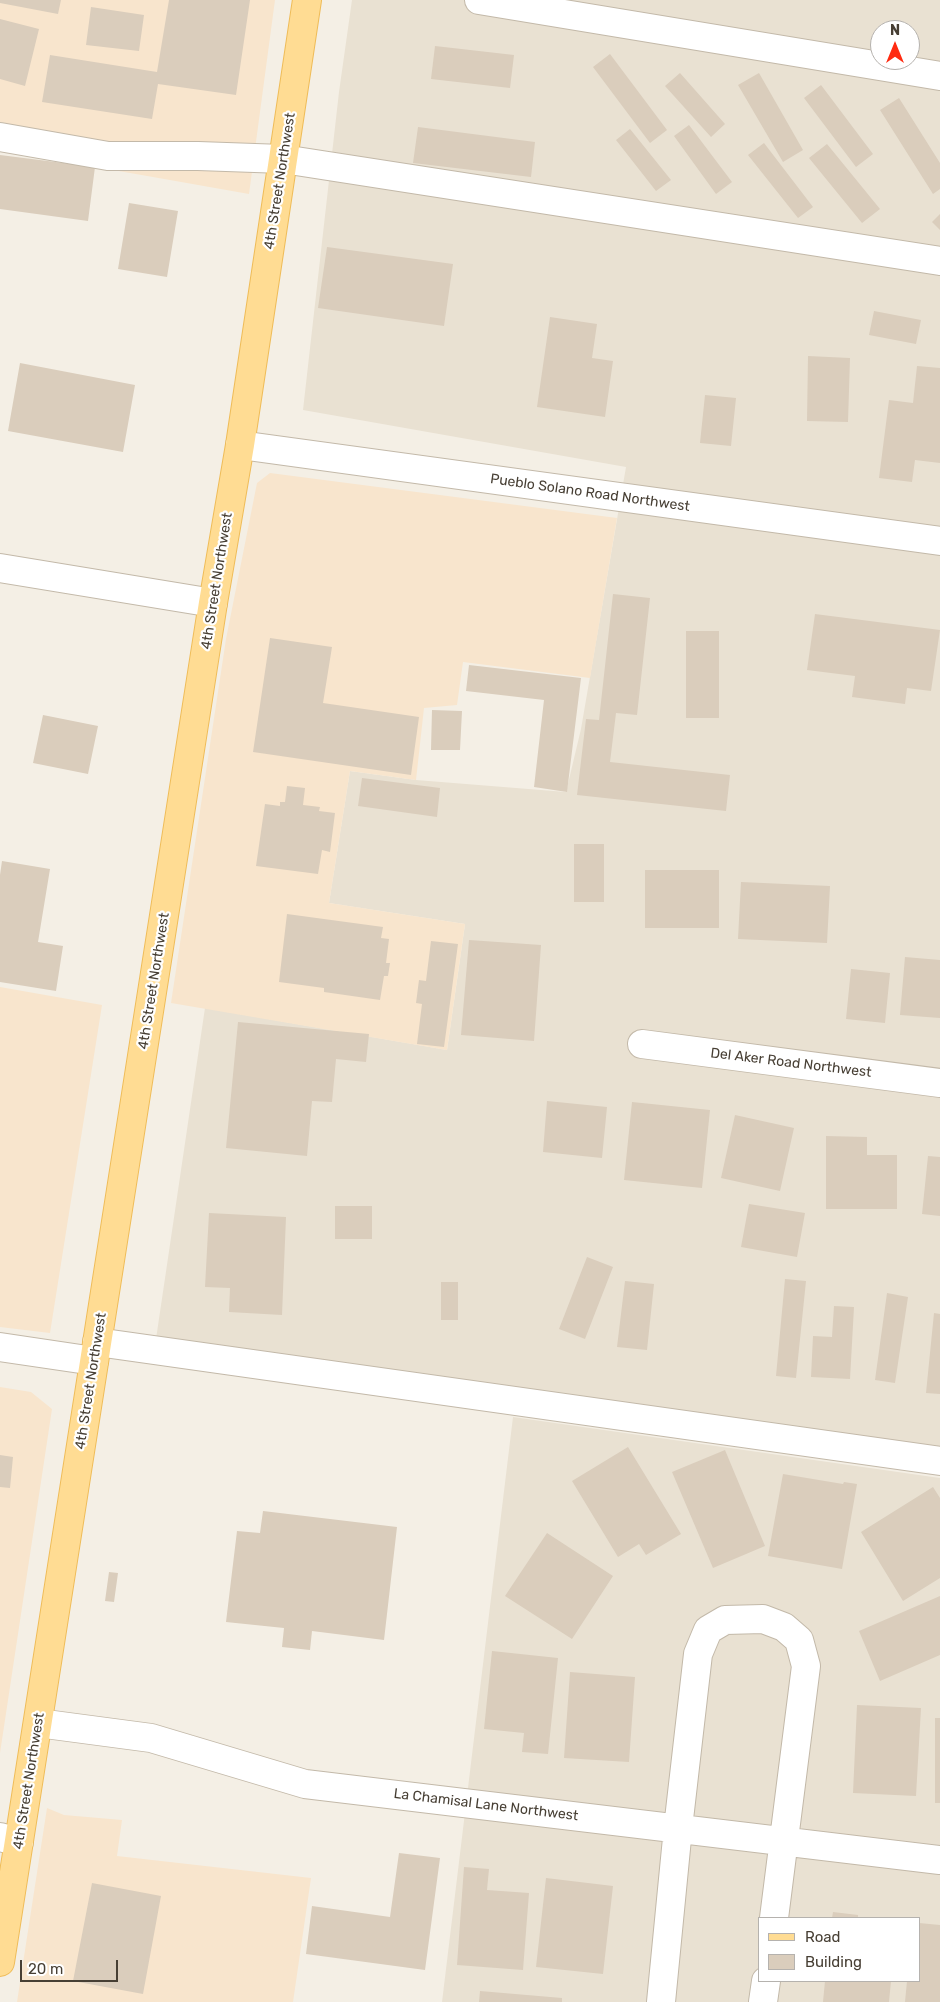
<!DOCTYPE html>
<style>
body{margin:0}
#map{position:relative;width:940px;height:2002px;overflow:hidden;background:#f4efe5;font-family:Rubik,sans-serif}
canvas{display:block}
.legend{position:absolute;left:758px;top:1917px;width:162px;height:65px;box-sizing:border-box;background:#fff;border:1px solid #b5b2ae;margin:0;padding:6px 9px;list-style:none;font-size:15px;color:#473f34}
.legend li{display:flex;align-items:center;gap:10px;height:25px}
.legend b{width:25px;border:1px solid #b5b2ae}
.north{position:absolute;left:870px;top:20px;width:50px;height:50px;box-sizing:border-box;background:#fff;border:1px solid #b5b2ae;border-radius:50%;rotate:0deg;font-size:14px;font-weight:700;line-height:20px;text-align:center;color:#473f34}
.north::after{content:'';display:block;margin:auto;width:18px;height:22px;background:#ff2b11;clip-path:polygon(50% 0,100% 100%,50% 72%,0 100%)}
.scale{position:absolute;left:20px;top:1960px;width:98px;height:22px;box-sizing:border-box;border:2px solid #473f34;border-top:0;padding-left:6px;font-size:15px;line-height:18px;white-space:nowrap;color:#473f34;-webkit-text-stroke:4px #fff;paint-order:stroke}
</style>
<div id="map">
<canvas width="940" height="2002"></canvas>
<ul class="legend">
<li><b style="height:6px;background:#ffdc93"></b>Road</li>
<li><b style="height:14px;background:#dacdbc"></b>Building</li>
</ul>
<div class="north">N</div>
<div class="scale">20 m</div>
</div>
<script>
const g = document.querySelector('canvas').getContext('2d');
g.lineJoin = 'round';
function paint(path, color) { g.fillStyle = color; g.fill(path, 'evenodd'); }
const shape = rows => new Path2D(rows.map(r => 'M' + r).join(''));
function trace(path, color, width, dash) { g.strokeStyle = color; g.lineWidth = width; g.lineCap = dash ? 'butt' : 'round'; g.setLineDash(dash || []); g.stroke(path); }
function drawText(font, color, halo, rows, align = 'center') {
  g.font = font + ' Rubik,sans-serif'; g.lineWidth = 4.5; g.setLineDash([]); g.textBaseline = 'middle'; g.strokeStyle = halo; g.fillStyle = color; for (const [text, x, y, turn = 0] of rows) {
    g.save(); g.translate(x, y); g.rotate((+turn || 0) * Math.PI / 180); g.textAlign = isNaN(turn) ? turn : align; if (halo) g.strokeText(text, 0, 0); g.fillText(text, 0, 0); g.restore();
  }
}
const residential = shape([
 [352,0,940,0,940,1450,156,1339,205,1008,447,1050,465,924,329,903,350,771,416,780,566,792,581,729,626,467,303,410,339,92],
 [880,30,910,30,910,60,880,60],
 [513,1417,940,1478,940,2002,442,2002],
 [759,1918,919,1918,919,1981,759,1981]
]);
const commercial = shape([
 [0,0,275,0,249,194,0,150],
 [270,473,617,518,590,678,463,662,457,705,424,708,416,780,350,771,329,903,465,924,447,1050,171,1003,226,639,257,483],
 [0,987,102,1005,50,1333,0,1327],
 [0,1387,31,1392,52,1409,0,1753],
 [47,1808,64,1815,122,1820,117,1856,311,1878,293,2002,17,2002]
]);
const building = shape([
 [0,0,61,0,58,14,0,3],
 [169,0,250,0,236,95,158,84,152,119,42,102,50,55,157,72],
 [91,7,144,15,139,51,86,45],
 [0,19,39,29,25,86,0,79],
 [435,46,514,55,510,88,431,79],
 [610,54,667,130,650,143,593,67],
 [680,73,725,124,711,137,665,86],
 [759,73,803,150,783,162,738,85],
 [821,85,873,154,856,167,804,98],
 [899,98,940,163,940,189,933,194,880,110],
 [689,125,732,182,716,194,674,136],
 [418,127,535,142,531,177,413,163],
 [630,129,671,180,656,191,616,140],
 [764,143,813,207,798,218,748,155],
 [827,144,880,209,862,223,809,158],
 [0,155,95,167,88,221,0,209],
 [129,203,178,211,167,277,118,269],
 [940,214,940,230,932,222],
 [327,247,453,264,444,326,318,308],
 [874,311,921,320,916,344,869,335],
 [550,317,597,324,592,358,613,361,605,417,537,407],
 [808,356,850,358,848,422,807,421],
 [20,363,135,385,123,452,8,431],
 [917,366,940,368,940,463,915,460,912,482,879,478,889,400,913,403],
 [705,395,736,398,731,446,700,443],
 [613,594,650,598,637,715,616,713,610,762,730,775,726,811,577,795,586,719,599,720],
 [815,614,940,630,931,691,907,688,905,704,852,697,855,676,807,670],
 [686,631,719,631,719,718,686,718],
 [270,638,332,647,323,703,419,717,411,775,253,752],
 [469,665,581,678,567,792,534,787,544,700,466,691],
 [432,710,462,711,460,750,431,750],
 [43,715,98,726,88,774,33,763],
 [362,778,440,788,437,817,358,806],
 [287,786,305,788,303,805,320,807,319,811,335,813,330,852,322,850,318,874,256,866,265,804,280,806,280,802,285,802],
 [574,844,604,844,604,902,574,902],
 [2,861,50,869,38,942,63,946,56,991,0,982,0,875],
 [645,870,719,870,719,928,645,928],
 [741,882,830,886,827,943,738,939],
 [287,914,383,927,381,938,389,939,386,963,390,963,388,976,384,976,380,1000,324,992,324,988,279,982],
 [469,940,541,945,534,1041,461,1035],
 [431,941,458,944,444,1047,417,1044,422,1004,416,1003,419,980,426,981],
 [905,957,940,960,940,1018,900,1015],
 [851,969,890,973,885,1023,846,1019],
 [238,1022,369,1034,366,1062,336,1059,332,1102,312,1101,307,1156,226,1148],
 [547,1101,607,1107,602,1158,543,1152],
 [632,1102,710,1110,702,1188,624,1180],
 [735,1115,794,1128,780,1191,721,1178],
 [826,1136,867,1137,867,1155,897,1155,897,1209,826,1209],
 [928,1156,940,1157,940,1216,922,1214],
 [749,1204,805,1213,797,1257,741,1247],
 [335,1206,372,1206,372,1239,335,1239],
 [209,1213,286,1217,282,1315,229,1312,230,1288,205,1287],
 [587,1257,613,1267,585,1339,559,1329],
 [785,1279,806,1281,796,1378,776,1376],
 [625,1281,654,1284,647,1350,617,1347],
 [441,1282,458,1282,458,1320,441,1320],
 [887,1293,908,1297,895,1383,875,1380],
 [834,1306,854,1307,850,1379,811,1377,813,1336,832,1337],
 [934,1313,940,1314,940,1394,926,1393],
 [628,1447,681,1534,646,1555,639,1544,618,1557,572,1481],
 [725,1450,765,1546,713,1568,672,1472],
 [0,1455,13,1457,10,1488,0,1487],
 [783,1474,843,1484,844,1482,857,1484,842,1569,768,1556],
 [933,1487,940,1498,940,1578,903,1601,861,1532],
 [263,1511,397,1527,384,1640,312,1631,310,1650,282,1647,284,1628,226,1622,237,1531,260,1533],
 [547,1533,613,1576,572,1639,505,1596],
 [109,1572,118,1573,114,1602,105,1601],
 [940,1596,940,1655,880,1681,859,1631],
 [492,1651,558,1658,548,1754,522,1752,524,1733,484,1729],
 [570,1672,635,1677,629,1762,564,1758],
 [857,1705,921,1708,916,1796,853,1793],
 [935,1718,940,1718,940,1803,935,1803],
 [399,1853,440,1858,425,1970,306,1954,312,1906,390,1917],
 [464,1867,489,1869,487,1890,529,1893,523,1970,457,1965],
 [546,1878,613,1886,603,1974,536,1967],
 [92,1883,161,1896,143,1994,73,1981],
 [833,1912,858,1915,858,1918,832,1918],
 [919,1923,940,1925,940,2002,905,2002,907,1981,919,1981],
 [825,1981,891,1981,889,2002,823,2002],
 [480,1991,562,1998,562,2002,479,2002]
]);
const minor = shape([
 [479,0,940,76],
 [0,137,108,156,198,156,283,159,940,261],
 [240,445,940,541],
 [0,568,213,603],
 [642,1044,940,1083],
 [97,1342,940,1461],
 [0,1347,94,1361],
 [38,1723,151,1738,305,1784,940,1860],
 [0,1837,19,1842],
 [661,2002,678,1828,698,1654,708,1630,725,1620,763,1619,784,1627,799,1640,806,1666,774,1918],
 [763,2002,766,1981]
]);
const major = shape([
 [0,1962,213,603,240,445,307,0]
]);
const streetNames = [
 ["4th Street Northwest",280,181,-81],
 ["Pueblo Solano Road Northwest",590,493,8],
 ["4th Street Northwest",217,581,-81],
 ["4th Street Northwest",154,981,-81],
 ["Del Aker Road Northwest",791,1063,7],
 ["4th Street Northwest",91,1381,-81],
 ["4th Street Northwest",29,1781,-81],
 ["La Chamisal Lane Northwest",486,1805,7]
];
paint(residential, '#e9e1d2');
paint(commercial, '#f8e5cd');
paint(building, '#dacdbc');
trace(minor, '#c3b9a9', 30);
trace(major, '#efbc58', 30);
trace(minor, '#fff', 28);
trace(major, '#ffdc93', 28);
drawText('14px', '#473f34', '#fff', streetNames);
</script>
